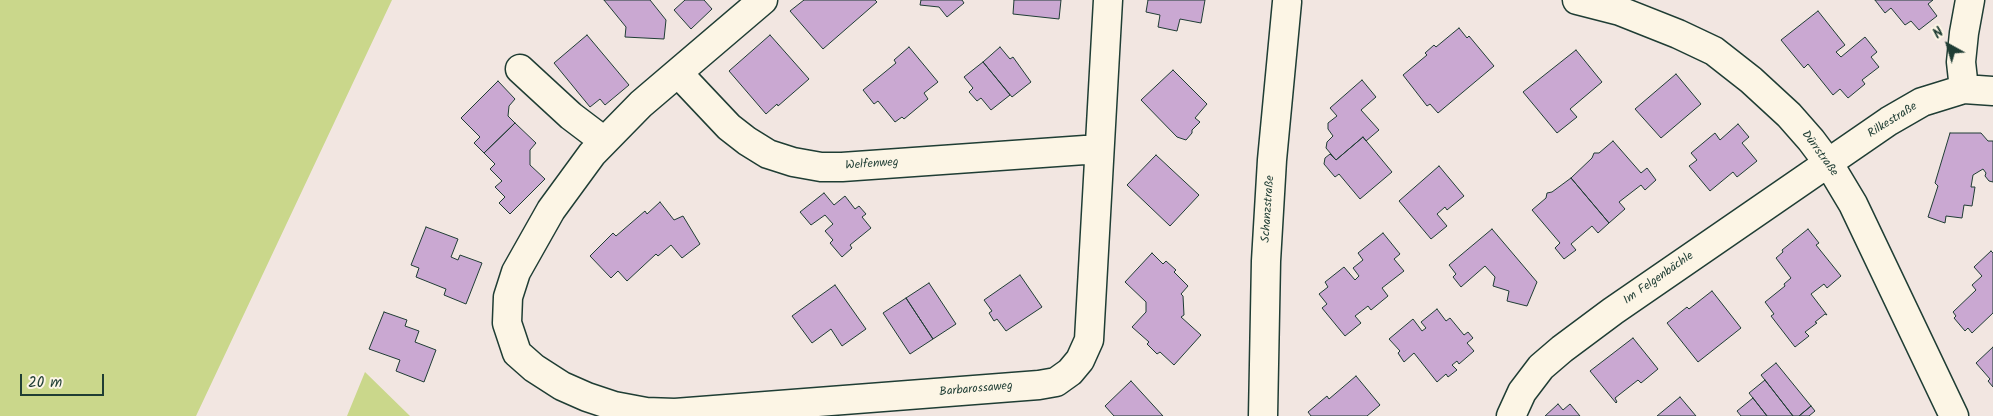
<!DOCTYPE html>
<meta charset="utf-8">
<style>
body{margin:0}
#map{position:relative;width:1993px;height:416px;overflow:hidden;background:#f2e6e1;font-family:Kalam,sans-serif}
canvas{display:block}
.north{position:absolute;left:1923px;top:20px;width:50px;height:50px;-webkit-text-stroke:4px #fcf5e5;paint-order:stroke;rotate:321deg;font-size:14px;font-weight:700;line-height:20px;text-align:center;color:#1f3d34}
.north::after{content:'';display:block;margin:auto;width:18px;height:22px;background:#1f3d34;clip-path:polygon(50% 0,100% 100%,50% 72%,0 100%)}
.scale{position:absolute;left:20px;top:374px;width:84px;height:22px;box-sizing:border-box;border:2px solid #1f3d34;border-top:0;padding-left:6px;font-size:15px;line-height:18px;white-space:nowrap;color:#1f3d34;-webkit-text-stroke:4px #fcf5e5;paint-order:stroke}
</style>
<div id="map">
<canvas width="1993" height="416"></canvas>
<div class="north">N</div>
<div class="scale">20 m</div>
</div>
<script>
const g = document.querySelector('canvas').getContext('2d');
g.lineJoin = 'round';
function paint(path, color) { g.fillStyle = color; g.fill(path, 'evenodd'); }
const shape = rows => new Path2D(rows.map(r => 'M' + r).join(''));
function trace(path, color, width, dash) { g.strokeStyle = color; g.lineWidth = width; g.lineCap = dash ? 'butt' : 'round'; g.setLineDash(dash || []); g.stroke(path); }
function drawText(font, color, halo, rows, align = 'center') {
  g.font = font + ' Kalam,sans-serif'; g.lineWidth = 4; g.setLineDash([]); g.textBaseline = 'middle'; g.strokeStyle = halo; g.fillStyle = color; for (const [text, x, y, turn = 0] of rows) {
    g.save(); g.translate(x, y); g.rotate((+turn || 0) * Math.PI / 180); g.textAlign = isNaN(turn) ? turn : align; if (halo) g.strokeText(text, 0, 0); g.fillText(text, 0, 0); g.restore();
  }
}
const green = shape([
 [0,0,392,0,196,416,0,416],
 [365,372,410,416,347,416]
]);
const building = shape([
 [604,0,650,0,666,20,664,39,625,37,626,27,604,0],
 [685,0,704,0,712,9,691,29,674,10,685,0],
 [804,0,875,0,877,2,823,49,790,11,804,0],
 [921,0,962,0,964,3,947,17,939,7,920,5,921,0],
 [1014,0,1061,0,1059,19,1013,14,1014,0],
 [1148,0,1205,0,1201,23,1180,19,1177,31,1158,27,1160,15,1146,12,1148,0],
 [1875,0,1933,0,1928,4,1937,16,1919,30,1911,21,1905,25,1891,8,1885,13,1875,0],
 [1818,11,1845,45,1836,52,1841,57,1865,37,1877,52,1871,57,1879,67,1862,80,1865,84,1848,98,1840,89,1833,95,1808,64,1804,68,1781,40,1818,11],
 [1459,28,1467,38,1469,36,1494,66,1438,113,1430,104,1427,106,1403,75,1427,55,1425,53,1434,45,1436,47,1459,28],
 [587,35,629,85,605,105,600,99,590,107,554,63,587,35],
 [770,35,809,79,778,106,777,104,766,114,729,71,770,35],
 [909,47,938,82,924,93,928,99,904,119,902,117,895,122,878,101,874,104,863,90,896,63,894,60,909,47],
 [1000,47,1010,59,1013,57,1031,82,1012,97,983,62,1000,47],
 [1576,50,1602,82,1570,109,1577,117,1557,133,1523,92,1576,50],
 [983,62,1010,95,991,110,981,98,977,101,969,92,973,88,964,77,983,62],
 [1173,70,1207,104,1195,118,1200,122,1192,130,1192,133,1186,140,1177,137,1141,100,1173,70],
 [1676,74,1701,104,1661,138,1635,109,1676,74],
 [1362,80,1376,97,1361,110,1379,130,1366,141,1363,137,1336,160,1326,148,1327,142,1333,136,1328,129,1328,123,1337,116,1330,108,1362,80],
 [498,81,515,99,509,106,508,116,515,123,484,153,474,143,480,137,461,118,498,81],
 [515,123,536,143,530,150,530,165,545,179,510,214,499,203,505,197,495,187,502,181,490,169,495,164,484,153,515,123],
 [1738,124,1749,137,1742,143,1757,161,1737,177,1733,172,1710,191,1689,166,1697,160,1691,153,1715,133,1720,140,1738,124],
 [1950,133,1981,133,1988,141,1993,141,1993,182,1989,181,1985,176,1986,173,1983,169,1973,175,1971,187,1975,187,1972,206,1964,205,1962,218,1946,216,1945,223,1928,217,1938,186,1935,183,1950,133],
 [1363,137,1392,172,1360,199,1339,174,1335,177,1324,164,1325,158,1330,154,1336,160,1363,137],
 [1613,141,1641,173,1647,168,1656,180,1645,190,1641,185,1619,202,1625,209,1609,223,1571,178,1592,158,1594,153,1599,153,1613,141],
 [1156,155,1199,195,1170,226,1127,185,1156,155],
 [1439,166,1464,196,1447,210,1445,207,1437,214,1447,226,1431,239,1399,201,1439,166],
 [1571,178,1609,223,1598,233,1592,226,1571,244,1576,250,1564,259,1555,248,1560,243,1532,210,1546,198,1547,193,1552,192,1571,178],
 [824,193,834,205,845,196,855,209,859,206,866,214,862,217,871,228,850,245,852,248,842,257,830,243,833,240,825,231,833,224,825,215,811,225,800,212,824,193],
 [660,202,674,220,683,216,700,244,682,258,671,245,658,256,656,254,627,281,618,271,611,278,590,256,613,233,616,236,645,211,647,214,660,202],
 [426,227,458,239,451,257,458,260,460,255,482,263,466,304,444,295,446,289,416,277,419,268,411,265,426,227],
 [1492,229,1537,282,1527,306,1507,301,1509,291,1493,286,1495,277,1485,266,1461,287,1453,277,1456,274,1449,265,1492,229],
 [1808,229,1819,243,1816,245,1841,276,1827,288,1824,284,1811,294,1827,315,1825,314,1815,322,1817,323,1805,332,1809,336,1795,347,1771,316,1774,314,1765,302,1785,286,1784,284,1791,278,1776,258,1783,252,1782,250,1808,229],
 [1383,233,1400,254,1394,259,1404,271,1382,288,1388,296,1371,310,1368,306,1355,316,1361,323,1345,336,1322,308,1327,304,1319,294,1328,287,1325,282,1344,267,1355,280,1359,276,1353,268,1363,260,1358,253,1383,233],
 [1991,251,1993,253,1993,313,1972,333,1968,328,1965,331,1954,318,1956,316,1953,312,1976,290,1972,285,1982,276,1974,267,1991,251],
 [1152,253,1163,264,1166,261,1176,270,1174,272,1188,286,1181,294,1183,296,1184,315,1181,317,1201,335,1174,365,1160,352,1157,354,1147,344,1149,342,1132,327,1146,312,1146,302,1125,282,1152,253],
 [1020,275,1042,307,1006,331,997,319,994,321,989,313,992,311,984,300,1020,275],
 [929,283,956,324,933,339,906,298,929,283],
 [835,285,866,329,842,346,831,329,812,343,792,316,835,285],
 [1712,291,1741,328,1698,362,1667,323,1687,307,1689,309,1712,291],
 [906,298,933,339,910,354,883,313,906,298],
 [1437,309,1446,321,1450,318,1464,335,1468,332,1473,338,1467,343,1474,351,1459,364,1457,361,1452,365,1457,370,1448,377,1446,374,1437,382,1414,353,1404,362,1398,353,1400,351,1389,339,1413,319,1422,331,1426,328,1421,322,1437,309],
 [384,312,407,320,405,326,419,331,415,342,436,350,424,382,396,371,400,360,369,349,384,312],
 [1633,338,1658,369,1641,383,1638,380,1615,398,1617,402,1616,403,1590,371,1633,338],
 [1993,347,1993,387,1988,381,1990,379,1976,363,1993,347],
 [1776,363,1811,406,1799,416,1793,416,1761,375,1776,363],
 [1356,376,1380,405,1367,416,1311,416,1308,412,1327,396,1329,399,1356,376],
 [1765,380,1793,416,1767,416,1749,393,1765,380],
 [1131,381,1163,416,1114,416,1105,406,1131,381],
 [1680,397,1696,416,1657,416,1680,397],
 [1753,398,1767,416,1741,416,1737,411,1753,398],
 [1558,404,1563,410,1570,404,1580,416,1545,416,1558,404],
 [1811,406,1815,411,1809,416,1799,416,1811,406]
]);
const minor = shape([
 [763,0,641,104,592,154,551,210,516,272,508,297,507,323,517,353,534,368,562,386,587,397,614,406,646,412,675,413,1039,385,1056,382,1070,372,1080,360,1089,340,1108,0],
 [1577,0,1620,11,1678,34,1714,51,1751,80,1789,115,1811,140,1829,164,1853,204,1954,416],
 [1970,0,1964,33,1961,62,1964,89,1993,91],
 [520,69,571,116,604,141],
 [678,73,729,127,747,141,768,154,793,162,821,167,842,167,1099,149],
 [1263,416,1266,261,1272,160,1287,2],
 [1511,416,1522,392,1541,367,1562,349,1613,311,1889,121,1922,102,1964,89]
]);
const streetNames = [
 ["Rilkestraße",1893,121,-32],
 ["Dürrstraße",1819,154,54],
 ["Welfenweg",872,165,-4],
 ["Schanzstraße",1269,209,-86],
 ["Im Felgenbächle",1659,279,-35],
 ["Barbarossaweg",976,390,-5]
];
paint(green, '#cad78b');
paint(building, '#caa8d2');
trace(building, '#1f3d34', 1);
trace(minor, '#1f3d34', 31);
trace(minor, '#fcf5e5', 28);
drawText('12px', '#1f3d34', '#fcf5e5', streetNames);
</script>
